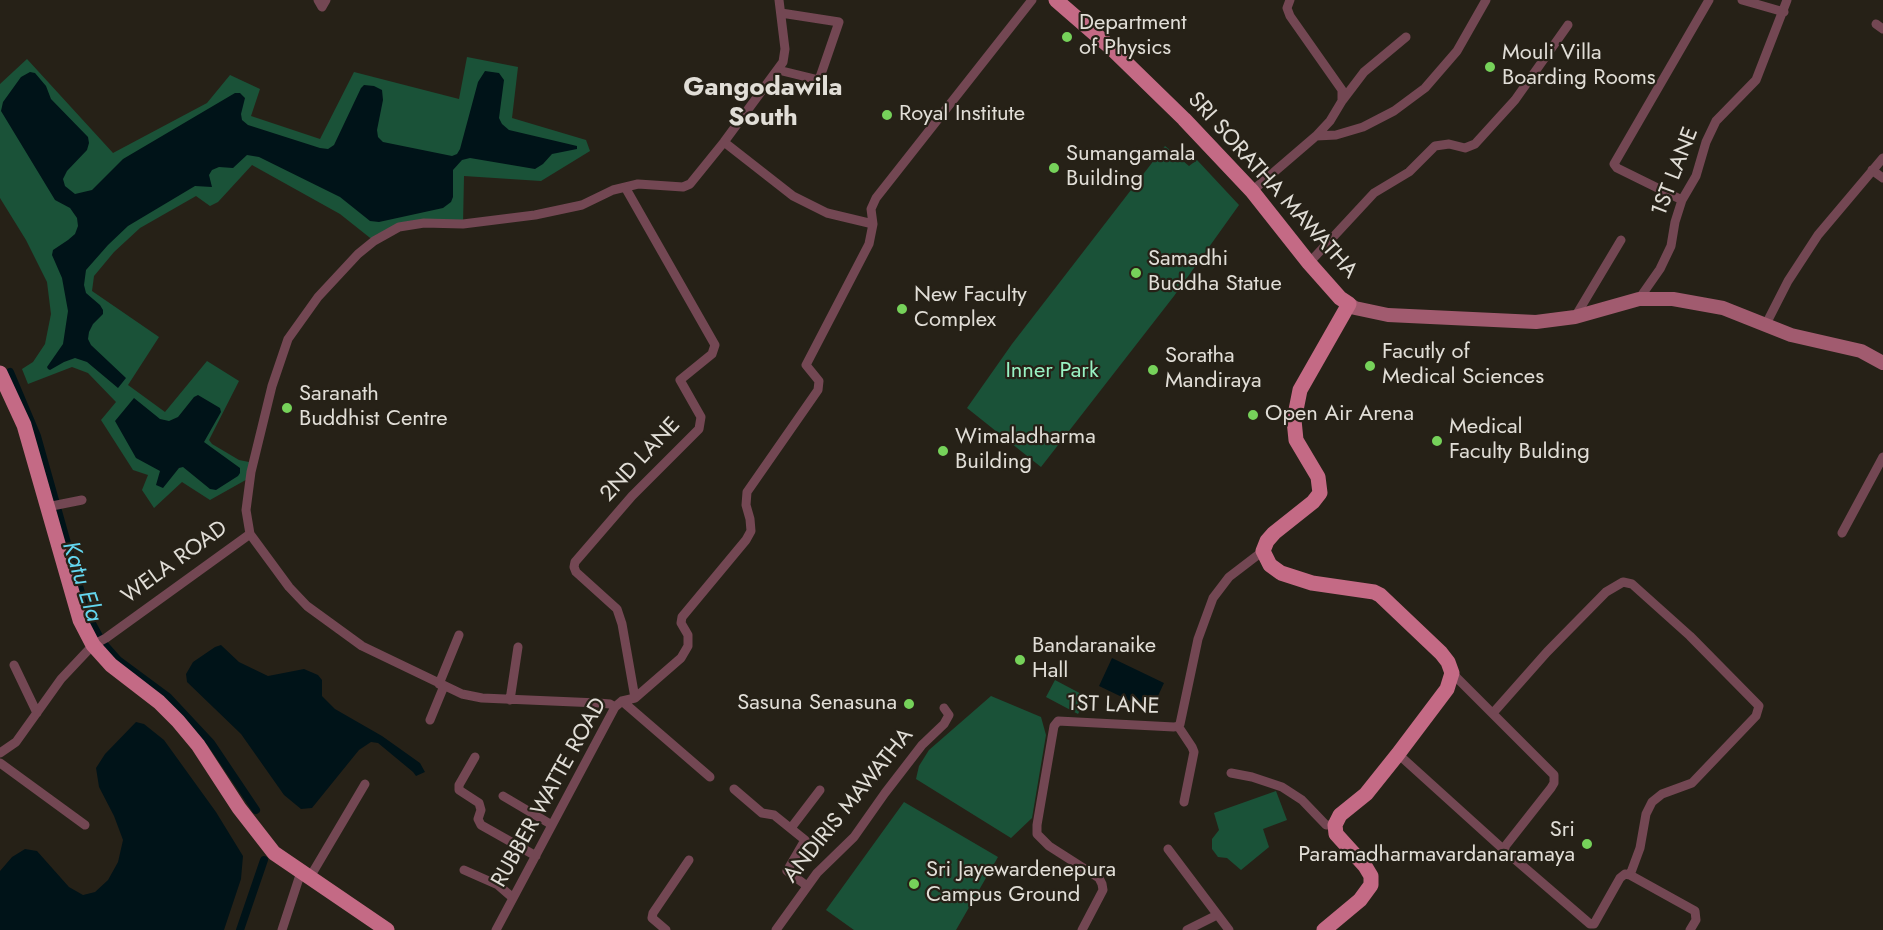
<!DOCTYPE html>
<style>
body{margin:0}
canvas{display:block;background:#262117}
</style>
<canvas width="1883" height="930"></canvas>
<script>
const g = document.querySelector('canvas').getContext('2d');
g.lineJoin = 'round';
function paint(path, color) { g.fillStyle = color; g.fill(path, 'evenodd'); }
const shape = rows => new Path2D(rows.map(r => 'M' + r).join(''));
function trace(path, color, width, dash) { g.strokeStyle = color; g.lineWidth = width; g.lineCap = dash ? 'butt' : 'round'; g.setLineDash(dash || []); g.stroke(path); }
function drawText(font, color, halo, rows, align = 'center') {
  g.font = font + ' Jost,sans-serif'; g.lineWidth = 4.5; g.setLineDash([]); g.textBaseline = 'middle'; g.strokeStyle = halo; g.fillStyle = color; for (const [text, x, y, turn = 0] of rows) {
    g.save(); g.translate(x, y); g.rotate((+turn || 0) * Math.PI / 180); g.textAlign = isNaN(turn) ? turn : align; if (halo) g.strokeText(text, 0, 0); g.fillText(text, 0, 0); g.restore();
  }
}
const green = shape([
 [467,57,518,67,512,118,586,140,590,151,541,181,464,176,463,224,399,227,374,241,340,214,252,165,218,202,210,206,196,196,140,228,114,252,94,276,92,291,159,337,128,385,165,412,207,361,239,381,209,440,212,444,239,460,254,463,251,477,210,500,182,482,154,508,142,490,148,475,133,470,101,420,116,402,88,373,72,367,28,384,22,369,33,362,45,344,51,314,47,282,26,240,0,198,0,84,27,59,113,153,207,103,230,75,260,89,251,116,320,139,354,72,459,99],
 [1165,146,1189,166,1197,160,1239,205,1174,296,1041,467,967,408,1012,344],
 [1055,680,1087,697,1078,714,1046,697],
 [991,696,1041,717,1046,735,1032,818,1011,838,916,779,919,766,929,750],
 [1276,791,1287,820,1263,829,1269,847,1241,870,1227,858,1218,857,1212,849,1212,839,1219,830,1214,813],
 [904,802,998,857,956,930,854,930,826,910]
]);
const water = shape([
 [485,71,499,73,504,80,499,118,502,124,509,130,577,146,577,149,552,154,543,164,535,169,470,158,462,160,453,170,453,197,451,202,443,208,379,222,370,221,340,197,259,157,247,155,233,168,219,167,212,170,209,175,212,187,195,186,128,226,108,245,86,270,84,285,86,293,100,305,103,310,103,314,93,324,89,332,88,339,91,345,126,378,118,388,87,362,75,358,64,362,50,370,48,369,47,367,63,344,68,311,62,278,52,255,53,250,68,240,75,234,78,226,77,218,70,208,55,200,1,111,3,102,21,77,30,72,35,73,46,86,51,99,88,137,89,143,87,150,67,171,63,179,65,186,75,194,92,190,123,159,235,93,240,93,245,98,241,114,242,120,248,125,320,148,328,149,334,145,361,88,364,85,374,86,382,90,383,100,377,130,378,137,383,142,452,156,457,154,460,149,478,82],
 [198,395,220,408,221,412,204,442,240,468,240,473,238,476,216,490,210,489,183,467,179,468,163,488,156,485,160,471,136,458,115,421,134,398,160,419,169,421,178,417,194,397],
 [221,645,239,662,268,676,304,669,318,675,322,680,322,696,335,709,382,736,420,763,425,772,416,776,413,772,378,743,371,742,359,750,312,808,301,809,284,795,241,734,187,682,186,674,193,662,215,647],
 [1112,658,1164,683,1151,711,1099,686],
 [136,722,144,724,164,740,216,812,243,856,241,879,224,930,0,930,0,871,12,857,25,849,37,851,69,887,83,895,95,892,108,880,118,862,123,840,114,816,99,787,96,768,105,754]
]);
const canal = shape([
 [10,372,37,436,87,614,102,642,118,660,168,697,211,743,256,810],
 [240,930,264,860]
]);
const street = shape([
 [318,0,322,7,326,0],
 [1290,0,1287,8,1290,16,1342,90,1342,101,1330,121,1316,136],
 [1742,0,1784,12],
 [1876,24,1883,29],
 [778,70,819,80,839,22,781,13],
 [1342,101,1364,72,1406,37],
 [724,142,793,196,827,213,873,224],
 [1872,170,1883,178],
 [625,187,715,345,712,354,680,380,701,417,699,429,632,496,575,562,574,567,576,572,617,609,622,624,635,698],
 [1252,191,1316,136,1336,135,1363,127,1394,111,1425,88,1457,51,1486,0],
 [1682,200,1617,168,1614,164,1709,0],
 [1309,263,1374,193,1409,172,1435,146,1449,144,1465,148,1475,144,1515,100,1568,25],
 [1639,299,1660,269,1671,246,1675,222,1682,200,1696,176,1706,142,1716,121,1756,80,1787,0],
 [1575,317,1621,240],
 [1766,324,1788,281,1818,235,1883,158],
 [47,507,82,500],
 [1842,533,1883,457],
 [14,665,37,713],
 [1452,673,1554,775,1554,783,1551,788,1503,849],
 [439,684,459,635],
 [510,700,518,647],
 [622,701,710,777],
 [615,707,610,704,598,703,482,698,462,694,362,646,307,606,289,587,250,534,246,510,251,472,272,386,288,339,318,297,358,254,374,241,399,227,424,223,463,224,535,215,582,205,613,190,638,184,683,187,690,184,724,142,783,62,785,49,779,0],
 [1493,713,1547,652,1606,592,1623,582,1632,584,1690,636,1759,706,1756,716,1692,783,1662,794,1652,802,1646,814,1640,848,1630,875],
 [430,720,444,686],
 [1178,726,1192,747,1194,752,1184,802],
 [0,753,16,742,61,679,93,645,106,638,250,534],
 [1398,754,1503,849,1590,924,1594,924,1620,878,1625,874,1630,875,1695,911,1696,920,1690,930],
 [475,757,459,785,459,790,479,803,481,810,478,819,481,825,536,856],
 [0,763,85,825],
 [1231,773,1252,777,1282,787,1302,800,1326,825,1335,825],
 [734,789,762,813,774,815,805,840,787,871,807,886],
 [503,796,552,825],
 [791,828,820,790],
 [1168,849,1229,930],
 [464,870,498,885,513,898],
 [310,877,365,784],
 [282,930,301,872],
 [496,930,615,707,622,701,635,698,681,658,688,646,688,635,681,623,682,617,746,540,751,531,750,519,746,505,747,492,818,390,819,381,806,365,869,244,873,224,871,209,876,198,1032,0],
 [666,930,652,918,653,913,689,860],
 [776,930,817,873,854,837,885,793,922,745,944,724,949,715,944,708],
 [1082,930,1103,890,1102,884,1099,878,1049,846,1037,834,1037,825,1054,726,1058,721,1174,727,1178,726,1180,724,1198,639,1213,598,1229,577,1263,551],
 [1187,930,1217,915]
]);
const secondary = shape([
 [1349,304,1355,308,1388,315,1536,322,1575,317,1639,299,1673,299,1723,308,1791,335,1861,351,1883,363]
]);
const primary = shape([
 [1056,0,1109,46,1184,119,1252,191,1309,263,1340,298,1349,304,1300,390,1294,420,1296,440,1318,477,1320,493,1313,502,1274,533,1267,541,1263,551,1270,565,1281,573,1312,583,1374,592,1380,595,1441,653,1448,662,1452,673,1447,689,1398,754,1366,794,1340,815,1335,825,1336,834,1365,866,1371,876,1371,885,1360,900,1324,930],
 [0,373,24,425,80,620,93,645,111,665,159,702,178,721,198,745,239,808,274,853,387,930]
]);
const markers = [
 [1067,37,6,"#76d25a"],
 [1490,67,6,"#76d25a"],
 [887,115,6,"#76d25a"],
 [1054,168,6,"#76d25a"],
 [1136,273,6,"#76d25a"],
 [902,309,6,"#76d25a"],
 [1370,366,6,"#76d25a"],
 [1153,370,6,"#76d25a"],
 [287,408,6,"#76d25a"],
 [1253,415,6,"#76d25a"],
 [1437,441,6,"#76d25a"],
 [943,451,6,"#76d25a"],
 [1020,660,6,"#76d25a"],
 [909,704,6,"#76d25a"],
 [1587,844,6,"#76d25a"],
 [914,884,6,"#76d25a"]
];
const poiNames = [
 ["Department",1079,24],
 ["of Physics",1079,49],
 ["Mouli Villa",1502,54],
 ["Boarding Rooms",1502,79],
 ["Royal Institute",899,115],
 ["Sumangamala",1066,155],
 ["Building",1066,180],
 ["Samadhi",1148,260],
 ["Buddha Statue",1148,285],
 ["New Faculty",914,296],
 ["Complex",914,321],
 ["Facutly of",1382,353],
 ["Medical Sciences",1382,378],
 ["Soratha",1165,357],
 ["Mandiraya",1165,382],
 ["Saranath",299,395],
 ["Buddhist Centre",299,420],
 ["Open Air Arena",1265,415],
 ["Medical",1449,428],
 ["Faculty Bulding",1449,453],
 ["Wimaladharma",955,438],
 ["Building",955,463],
 ["Bandaranaike",1032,647],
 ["Hall",1032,672],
 ["Sasuna Senasuna",897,704,"right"],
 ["Sri",1575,831,"right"],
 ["Paramadharmavardanaramaya",1575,856,"right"],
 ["Sri Jayewardenepura",926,871],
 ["Campus Ground",926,896]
];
const streetNames = [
 ["1ST LANE",1676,172,-69],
 ["SRI SORATHA MAWATHA",1272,186,48],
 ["2ND LANE",641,460,-47],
 ["WELA ROAD",175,563,-36],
 ["1ST LANE",1113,706,2],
 ["RUBBER WATTE ROAD",550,793,-61],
 ["ANDIRIS MAWATHA",849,806,-51]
];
const parkNames = [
 ["Inner Park",1052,372]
];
const waterNames = [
 ["Katu Ela",81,582,72]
];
const quarterNames = [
 ["Gangodawila",763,89],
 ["South",763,119]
];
paint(green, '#1a5238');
paint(water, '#001318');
trace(canal, '#001318', 8);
trace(street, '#734753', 9);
trace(secondary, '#a15b6f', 14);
trace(primary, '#c46a85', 15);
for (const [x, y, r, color] of markers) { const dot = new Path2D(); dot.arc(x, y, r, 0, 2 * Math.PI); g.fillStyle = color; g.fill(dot); trace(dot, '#262117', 2); }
drawText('22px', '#e1ded7', '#262117', poiNames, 'left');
drawText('22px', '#e1ded7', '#262117', streetNames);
drawText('22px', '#99f2c3', '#262117', parkNames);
drawText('italic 24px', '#64d7f0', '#262117', waterNames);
drawText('bold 26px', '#e1ded7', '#262117', quarterNames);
</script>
